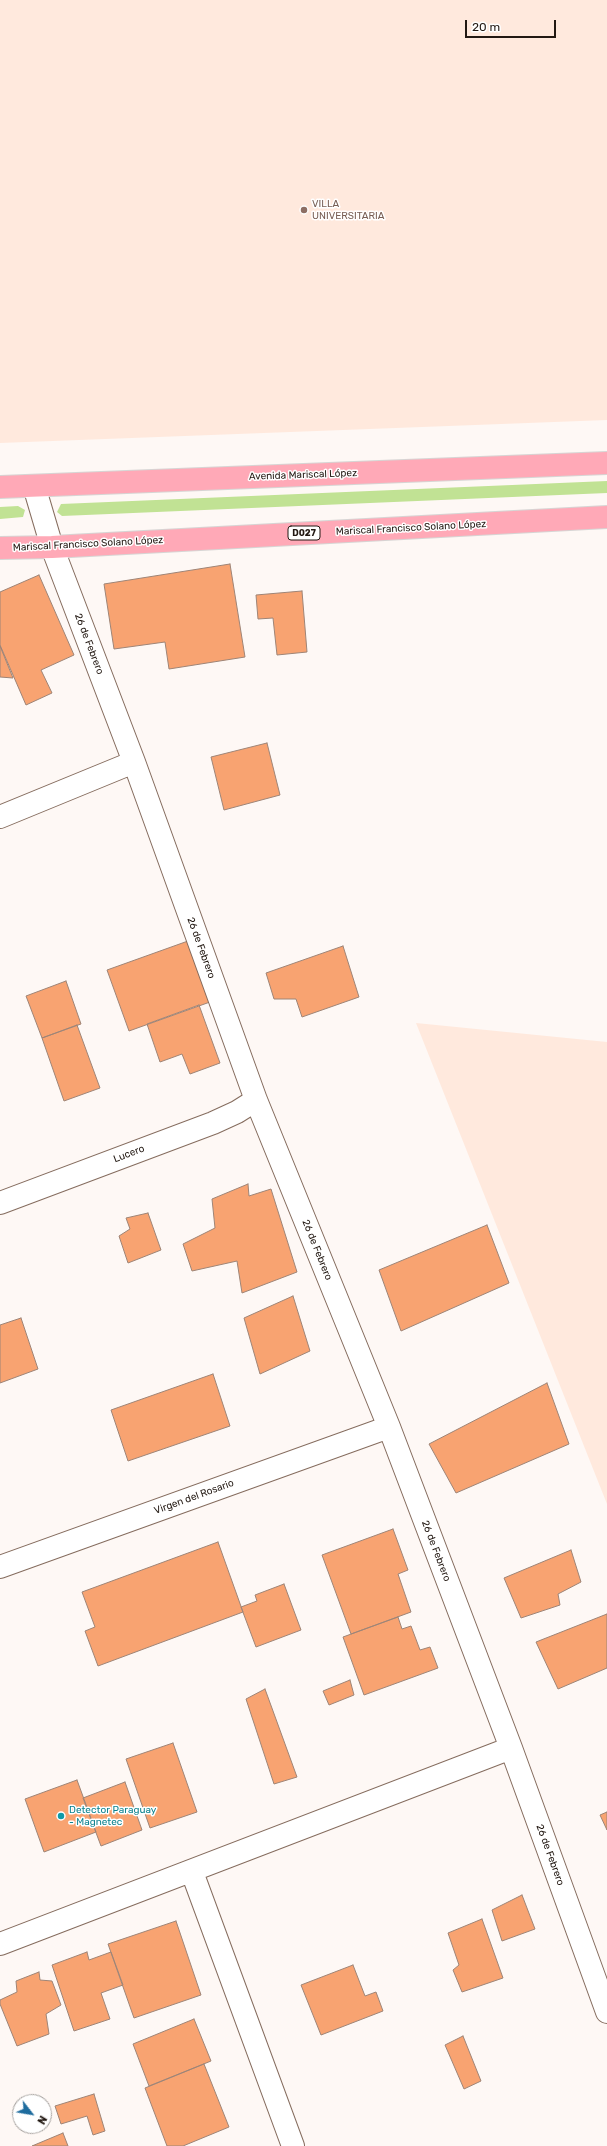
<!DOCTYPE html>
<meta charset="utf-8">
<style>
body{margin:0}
#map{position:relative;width:607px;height:2146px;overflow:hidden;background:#fef8f5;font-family:Rubik,sans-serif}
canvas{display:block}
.north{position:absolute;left:12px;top:2094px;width:40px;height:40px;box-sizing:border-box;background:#fff;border:1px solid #a7a3a0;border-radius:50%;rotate:121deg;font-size:11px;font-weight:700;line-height:16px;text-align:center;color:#221812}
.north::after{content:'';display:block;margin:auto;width:14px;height:18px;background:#1e6c9e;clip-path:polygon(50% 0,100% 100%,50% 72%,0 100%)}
.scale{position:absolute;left:465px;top:20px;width:91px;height:18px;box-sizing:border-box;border:2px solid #221812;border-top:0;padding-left:5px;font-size:12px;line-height:14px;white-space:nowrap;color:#221812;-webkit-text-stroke:3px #fff;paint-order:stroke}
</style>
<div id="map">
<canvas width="607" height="2146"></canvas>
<div class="north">N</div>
<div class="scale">20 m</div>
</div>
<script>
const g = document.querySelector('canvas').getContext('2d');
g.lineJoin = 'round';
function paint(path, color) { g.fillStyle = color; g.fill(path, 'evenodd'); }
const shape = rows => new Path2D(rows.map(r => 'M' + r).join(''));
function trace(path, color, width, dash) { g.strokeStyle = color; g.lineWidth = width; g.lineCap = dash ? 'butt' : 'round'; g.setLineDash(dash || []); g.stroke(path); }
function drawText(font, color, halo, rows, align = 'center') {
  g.font = font + ' Rubik,sans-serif'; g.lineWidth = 3; g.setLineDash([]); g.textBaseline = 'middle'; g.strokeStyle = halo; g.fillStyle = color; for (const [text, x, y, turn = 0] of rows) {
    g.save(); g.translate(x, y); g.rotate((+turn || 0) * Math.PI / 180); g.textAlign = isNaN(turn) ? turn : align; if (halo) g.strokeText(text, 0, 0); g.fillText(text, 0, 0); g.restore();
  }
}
const built = shape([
 [0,0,607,0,607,420,0,443],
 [416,1023,607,1042,607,1504]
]);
const green = shape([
 [607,481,607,493,62,516,57,512,61,504],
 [18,506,25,510,23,517,0,519,0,507]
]);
const building = shape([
 [230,564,245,657,169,669,165,642,114,649,104,584,230,564],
 [39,575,74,655,41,670,52,693,26,705,0,645,0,592,39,575],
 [302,591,307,652,277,655,273,618,258,619,256,595,302,591],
 [0,646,13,678,0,677,0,646],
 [267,743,280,795,224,810,211,757,267,743],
 [188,941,210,1002,129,1031,107,970,188,941],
 [343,946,359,997,302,1017,296,999,274,999,266,973,343,946],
 [66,981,81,1024,42,1038,26,996,66,981],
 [199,1005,220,1063,190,1074,182,1054,160,1062,147,1024,199,1005],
 [77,1025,100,1088,64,1101,42,1038,77,1025],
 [248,1184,249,1196,271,1189,297,1272,242,1293,237,1261,192,1271,183,1244,215,1228,212,1199,248,1184],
 [148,1213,161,1250,128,1263,119,1236,130,1229,126,1218,148,1213],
 [487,1225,509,1283,401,1331,379,1270,487,1225],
 [293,1296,310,1351,260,1374,244,1318,293,1296],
 [21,1318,38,1369,0,1383,0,1325,21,1318],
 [213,1374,230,1426,128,1461,111,1410,213,1374],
 [547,1383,569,1444,456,1493,429,1444,547,1383],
 [393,1529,408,1570,398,1574,411,1612,351,1634,322,1555,393,1529],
 [218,1542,243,1612,98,1666,85,1631,95,1627,82,1592,218,1542],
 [571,1550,581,1582,558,1594,560,1605,521,1618,504,1578,571,1550],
 [284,1584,301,1630,256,1647,241,1607,257,1601,255,1595,284,1584],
 [607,1614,607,1668,558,1689,536,1642,607,1614],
 [398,1617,402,1629,411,1626,420,1650,430,1647,438,1668,364,1695,343,1637,398,1617],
 [350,1680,354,1695,329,1705,323,1691,350,1680],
 [265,1689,297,1777,274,1784,246,1699,265,1689],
 [173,1743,197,1812,150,1828,126,1759,173,1743],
 [77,1780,96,1832,44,1852,25,1799,77,1780],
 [125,1782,142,1830,101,1846,83,1798,125,1782],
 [607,1812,607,1830,600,1815,607,1812],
 [522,1895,535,1929,502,1941,492,1910,522,1895],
 [482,1919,503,1978,462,1992,453,1970,459,1965,448,1933,482,1919],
 [176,1921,201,1995,134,2018,108,1944,176,1921],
 [87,1952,89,1960,111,1952,123,1985,101,1993,110,2019,74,2031,52,1965,87,1952],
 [353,1965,365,1996,376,1992,383,2011,321,2035,301,1985,353,1965],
 [39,1972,40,1980,52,1981,61,2005,46,2014,49,2034,17,2046,0,2004,0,2000,17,1992,16,1981,39,1972],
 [194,2019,211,2061,149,2086,133,2044,194,2019],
 [463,2036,481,2081,464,2089,445,2045,463,2036],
 [204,2064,229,2127,183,2146,167,2146,145,2088,204,2064],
 [94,2094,105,2131,93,2135,87,2116,61,2124,55,2106,94,2094],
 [63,2133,68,2146,32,2146,63,2133]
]);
const street = shape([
 [34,486,52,547,134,762,256,1100,389,1427,511,1748,607,2012],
 [0,817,134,762],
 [0,1203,213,1123,237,1112,256,1100],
 [0,1567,389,1427],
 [192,1872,293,2146],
 [0,1944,511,1748]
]);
const highway = shape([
 [0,487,607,463],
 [0,548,52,547,607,517]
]);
const markers = [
 [304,210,4,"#8d6e63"],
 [61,1816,4,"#0f9aa8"]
];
const shields = [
 [304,533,32]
];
const shieldNames = [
 ["D027",304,533]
];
const educationNames = [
 ["VILLA",312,204],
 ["UNIVERSITARIA",312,216]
];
const streetNames = [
 ["Avenida Mariscal López",303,475,-2],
 ["Mariscal Francisco Solano López",411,528,-3],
 ["Mariscal Francisco Solano López",88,544,-3],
 ["26 de Febrero",89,644,69],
 ["26 de Febrero",201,948,70],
 ["Lucero",129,1154,-21],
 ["26 de Febrero",317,1250,68],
 ["Virgen del Rosario",194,1497,-20],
 ["26 de Febrero",436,1551,69],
 ["26 de Febrero",550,1855,70]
];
const cultureNames = [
 ["Detector Paraguay",69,1810],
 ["- Magnetec",69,1822]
];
paint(built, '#ffe9dd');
paint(green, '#c1e294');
paint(building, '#f8a371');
trace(building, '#9e8476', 1);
trace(street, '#856c5e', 24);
trace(highway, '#d7d5d4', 24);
trace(street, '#fff', 22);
trace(highway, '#ffa9b7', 22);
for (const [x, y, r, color] of markers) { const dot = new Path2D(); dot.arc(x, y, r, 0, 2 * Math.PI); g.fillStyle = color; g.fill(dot); trace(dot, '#fff', 1.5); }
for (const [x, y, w] of shields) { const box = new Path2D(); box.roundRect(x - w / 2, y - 7, w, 14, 3); g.fillStyle = '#fff'; g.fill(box); trace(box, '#221812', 1); }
drawText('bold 9px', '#221812', null, shieldNames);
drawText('10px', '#785e54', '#fff', educationNames, 'left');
drawText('10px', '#221812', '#fff', streetNames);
drawText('10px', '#0d838f', '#fff', cultureNames, 'left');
</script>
